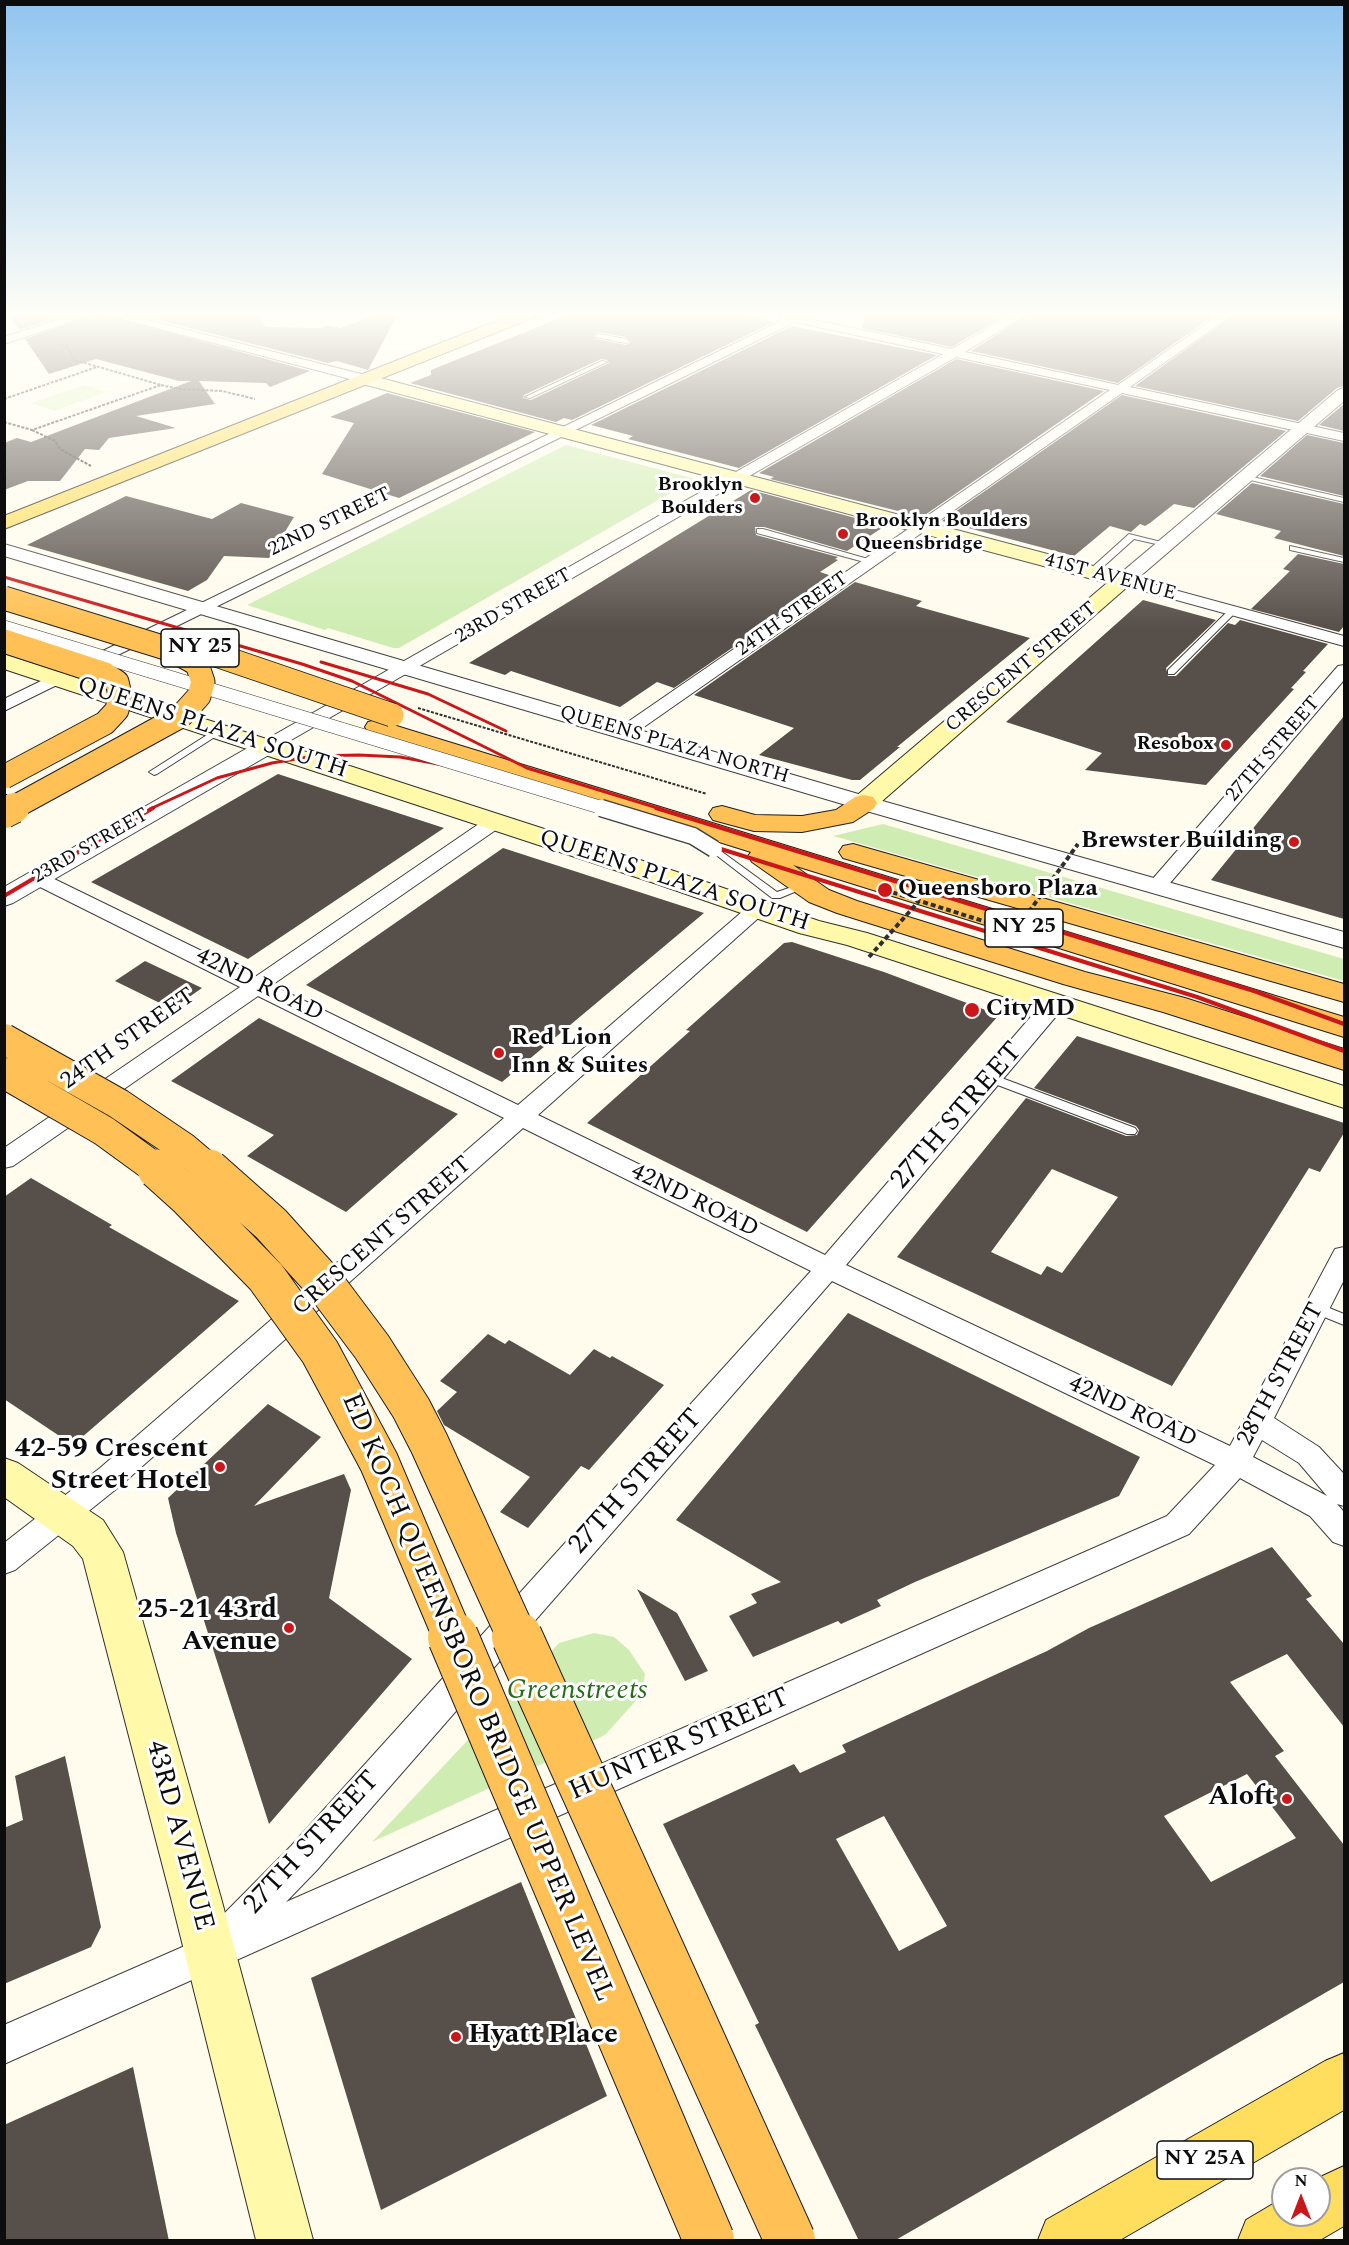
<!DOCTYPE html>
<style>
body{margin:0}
#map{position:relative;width:1349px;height:2245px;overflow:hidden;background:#fffcee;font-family:Spectral,serif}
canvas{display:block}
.frame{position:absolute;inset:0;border:6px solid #0d0d0d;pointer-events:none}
.north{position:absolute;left:1271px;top:2167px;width:60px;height:60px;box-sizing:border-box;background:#fff;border:2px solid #9e9e9e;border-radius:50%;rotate:0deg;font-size:16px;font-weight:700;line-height:24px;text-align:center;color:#0d0d0d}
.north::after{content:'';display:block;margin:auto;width:21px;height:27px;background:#ca181a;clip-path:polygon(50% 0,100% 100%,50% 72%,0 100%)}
</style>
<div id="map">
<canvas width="1349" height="2245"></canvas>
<div class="frame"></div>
<div class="north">N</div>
</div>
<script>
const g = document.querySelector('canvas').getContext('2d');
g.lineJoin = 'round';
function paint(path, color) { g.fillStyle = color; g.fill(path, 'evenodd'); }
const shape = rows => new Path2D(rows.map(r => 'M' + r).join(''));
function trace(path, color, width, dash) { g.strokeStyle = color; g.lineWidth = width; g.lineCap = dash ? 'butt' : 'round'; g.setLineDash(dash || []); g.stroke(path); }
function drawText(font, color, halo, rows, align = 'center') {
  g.font = font + ' Spectral,serif'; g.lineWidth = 6; g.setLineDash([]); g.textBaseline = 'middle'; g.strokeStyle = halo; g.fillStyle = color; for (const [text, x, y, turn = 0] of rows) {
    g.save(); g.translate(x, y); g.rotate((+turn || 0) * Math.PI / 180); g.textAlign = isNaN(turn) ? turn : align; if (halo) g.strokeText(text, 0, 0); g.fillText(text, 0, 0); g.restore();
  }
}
const green = shape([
 [566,445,695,479,399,648,393,648,328,628,325,630,247,605],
 [883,824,1344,959,1344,981,833,836],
 [594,1633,614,1637,629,1650,645,1674,642,1694,605,1735,372,1842,559,1643]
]);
const pitch = shape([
 [84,385,107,392,54,411,31,403]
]);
const building = shape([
 [8,314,68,314,19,330],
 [96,314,102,314,310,371,270,387,266,383,199,381,215,404,136,416,176,428,109,438,99,450,85,449,60,481,28,481,4,490,4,443,17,438,31,442,191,381,179,381,96,359,49,374,25,339],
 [134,314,255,314,266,327,320,328,327,325,341,328,378,314,398,314,368,370,337,361,328,363],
 [570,314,739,314,774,322,572,420,564,418,556,422,410,383,431,375,431,370],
 [598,332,626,337,631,342,626,345,596,339,594,336],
 [601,359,607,360,609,363,531,400,523,398,524,395],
 [864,314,1008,314,952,347,862,328],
 [1029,314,1216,314,1118,383,971,351],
 [1235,314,1344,314,1344,386,1337,388,1298,421,1135,386],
 [792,326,937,355,739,468,628,439,633,436,591,425],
 [956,359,1104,391,922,517,770,479,774,477,759,473],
 [387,393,535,432,399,498,322,474,354,423,330,417],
 [1122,395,1286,431,1194,508,1174,504,1150,523,1145,526,1140,524,1131,532,1110,526,1074,556,942,521],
 [1344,404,1344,431,1319,425],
 [1307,435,1344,443,1344,496,1260,476],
 [1252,483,1344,504,1344,556,1274,538,1281,531,1216,514],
 [751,490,885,526,847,551,764,527,755,527,756,535,838,557,835,559,838,560,820,572,835,577,674,688,657,682,620,707,511,671,505,675,469,663],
 [126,496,212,519,241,503,294,517,269,558,224,556,207,580,188,591,27,545],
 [1298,554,1344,564,1344,626,1339,632,1251,609,1290,571,1283,569],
 [855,582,922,601,916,606,1030,638,897,747,900,747,860,780,852,780,759,755,794,728,694,695],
 [1143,600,1216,620,1166,668,1168,676,1176,676,1228,623,1235,625,1240,620,1328,644,1303,671,1306,672,1291,688,1294,689,1206,785,1085,770,1102,753,1006,722],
 [1344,716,1344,919,1211,880,1281,794],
 [278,774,444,828,248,959,91,882],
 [503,848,704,913,502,1082,306,985],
 [792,942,884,972,999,1015,807,1232,587,1123,690,1031,686,1030,784,943],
 [145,961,202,988,172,1009,115,981],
 [259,1018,354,1064,458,1114,346,1212,247,1156,274,1135,171,1081],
 [1077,1036,1344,1123,1344,1133,1320,1172,1309,1168,1172,1386,897,1257,1026,1098,1126,1136,1137,1135,1139,1130,1136,1126,1034,1088],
 [1052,1169,1118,1197,1062,1273,1047,1266,1041,1275,991,1252],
 [31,1178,112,1225,109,1227,239,1301,73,1445,4,1399,4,1197],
 [848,1313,1140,1457,1119,1496,915,1582,877,1600,881,1606,841,1624,838,1621,753,1657,729,1616,757,1603,751,1594,781,1582,676,1520],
 [488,1334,505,1344,509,1340,570,1375,594,1349,610,1358,612,1356,664,1385,589,1470,581,1466,528,1528,500,1512,530,1477,444,1425,437,1411,457,1392,440,1381],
 [268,1404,321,1437,254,1506,344,1474,351,1490,329,1598,412,1659,269,1824,176,1533,168,1498],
 [1272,1547,1312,1596,1306,1599,1344,1644,1344,1727,1287,1654,1230,1682,1284,1751,1275,1756,1344,1845,1344,1982,894,2241,859,2241,755,2025,759,2023,663,1824,794,1764,800,1773,846,1752,842,1745,1047,1651,1089,1628],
 [1247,1774,1296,1838,1211,1882,1164,1816],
 [884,1816,947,1926,899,1951,836,1839],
 [637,1589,677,1613,708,1671,685,1681],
 [65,1756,101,1927,91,1947,4,1984,4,1828,23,1820,15,1776],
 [521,1882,607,2096,381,2210,311,1978],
 [133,2067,169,2241,4,2241,4,2125]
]);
const path = shape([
 [161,385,180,389,222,391,255,399],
 [4,399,97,367],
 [4,422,32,430,161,385,75,360,67,347,58,344],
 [32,430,55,441,60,449,91,466],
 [418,708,707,794]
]);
const service = shape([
 [598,334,626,339,629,341,626,343,596,337,598,334],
 [602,361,607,362,530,398,525,397,602,361],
 [1244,475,1344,498,1344,502,1242,478,1242,476,1244,475],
 [757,529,763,529,875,561,868,563,757,533,757,529],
 [1129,534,1169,544,1165,546,1134,539,1094,575,1088,575,1088,571,1129,534],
 [1290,546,1344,558,1344,562,1290,550,1290,546],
 [1230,609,1237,611,1174,674,1168,674,1168,670,1230,609],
 [218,728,222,731,221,733,157,774,154,775,149,772,218,728],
 [714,846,777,892,804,883,809,886,780,898,772,898,711,851,709,849,714,846],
 [991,1074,1135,1128,1137,1131,1135,1134,1127,1134,987,1081,985,1078,991,1074],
 [1317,1303,1344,1314,1344,1325,1312,1312,1310,1308,1312,1304,1317,1303]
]);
const minor = shape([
 [76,314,94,314,4,344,4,337,76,314],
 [104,314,124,314,369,376,371,379,365,383,104,314],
 [783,314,808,314,805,318,952,349,1013,314,1027,314,965,352,1118,385,1220,314,1233,314,1130,387,1344,433,1344,441,1122,393,631,736,619,736,616,732,619,728,1110,390,956,357,272,751,260,751,257,747,260,743,943,354,795,322,4,711,4,699,783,320,780,317,783,314],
 [1123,576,1344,636,1344,646,1118,584,1115,581,1123,576],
 [1344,665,1344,680,1164,890,1150,890,1147,886,1150,882,1338,666,1344,665],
 [493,817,500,819,503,823,500,827,272,985,518,1105,750,905,757,903,764,905,767,909,764,913,538,1115,825,1255,1047,998,1055,996,1063,998,1066,1003,1063,1008,846,1265,1230,1446,1335,1249,1344,1247,1344,1280,1274,1418,1319,1447,1344,1474,1344,1506,1337,1504,1344,1512,1344,1546,1333,1542,1310,1516,1240,1478,1189,1534,4,2064,4,2025,203,1938,205,1933,291,1846,811,1271,523,1128,120,1486,15,1570,4,1574,4,1543,100,1468,504,1118,258,996,13,1166,4,1168,4,1148,240,987,30,882,27,878,30,874,44,874,255,977,486,819,493,817],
 [832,1281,1215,1465,1167,1516,286,1902,317,1870,832,1281],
 [1262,1440,1299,1463,1327,1496,1253,1457,1262,1440]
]);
const tertiary = shape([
 [1344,388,1344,401,1130,585,1116,585,1113,581,1116,577,1338,390,1344,388],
 [4,544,872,798,1344,932,1344,948,856,808,4,556,4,544],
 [266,740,274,742,277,747,274,752,13,903,4,906,4,887,258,742,266,740]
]);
const secondary = shape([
 [365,374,1131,576,1134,581,873,809,864,811,855,809,851,803,855,797,1107,583,359,383,356,379,359,375,365,374],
 [4,654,674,871,819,921,867,933,1344,1086,1344,1108,847,945,799,933,654,883,4,669,4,654],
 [4,1458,18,1463,103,1520,123,1552,221,1898,313,2240,256,2240,171,1898,83,1559,73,1546,4,1497,4,1458]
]);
const primary = shape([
 [514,314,537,314,535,317,4,529,4,516,514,314],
 [1344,2053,1344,2110,1120,2240,1038,2240,1046,2220,1325,2061,1344,2053],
 [1344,2166,1344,2226,1320,2240,1238,2240,1246,2220,1283,2198,1283,2215,1319,2215,1319,2179,1316,2179,1344,2166]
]);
const trunk = shape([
 [377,720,1344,1017,1344,1037,793,865,829,890,857,901,1085,972,1185,998,1344,1049,1344,1070,1163,1012,1063,984,837,913,809,902,752,862,748,856,751,852,368,732,365,727,368,722,377,720],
 [864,795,873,797,877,803,873,809,853,822,802,832,754,831,713,820,709,814,713,808,722,806,755,815,802,816,836,810,855,797,864,795],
 [853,844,1344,984,1344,1002,843,858,839,852,843,846,853,844]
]);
const railFar1 = shape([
 [4,577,302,664,352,681,527,768,661,809],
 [321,662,428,694,506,731],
 [150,809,217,778,272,763,314,756,359,755,400,757,465,769,594,809]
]);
const rail = shape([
 [589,808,1197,997,1344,1051],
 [656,808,1254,991,1344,1024],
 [4,896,153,808]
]);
const pathBridge = shape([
 [885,890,1015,931,1078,844],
 [869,957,919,901]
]);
const pedestrianBridgeFar1 = shape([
 [4,627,606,809]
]);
const pedestrianBridge = shape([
 [601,808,693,836,714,849]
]);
const trunkBridgeFar3 = shape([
 [4,598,172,650,197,664,203,682,199,696,181,716,11,809],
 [4,641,105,674,117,682,120,695,117,710,105,723,4,777],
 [175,641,392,715]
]);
const trunkBridgeFar2 = shape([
 [4,813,14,808],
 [4,1039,119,1104,184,1148,211,1171],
 [4,1073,104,1131,159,1171]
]);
const trunkBridgeFar1 = shape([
 [157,1169,187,1196,266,1277,320,1352,379,1462,454,1639],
 [209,1169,271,1224,324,1283,372,1347,411,1408,429,1443,518,1639]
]);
const trunkBridge = shape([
 [453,1637,709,2240],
 [517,1637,790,2240]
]);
const markers = [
 [755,498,6,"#ca181a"],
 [843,534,6,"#ca181a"],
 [1226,745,6,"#ca181a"],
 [1294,842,6,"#ca181a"],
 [885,890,8,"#ca181a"],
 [972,1010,8,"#ca181a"],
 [499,1053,6,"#ca181a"],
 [220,1467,6,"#ca181a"],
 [289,1628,6,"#ca181a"],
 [1287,1799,6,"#ca181a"],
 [456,2037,6,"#ca181a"]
];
const farPoinames = [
 ["Brooklyn",743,486],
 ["Boulders",743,509],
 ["Brooklyn Boulders",855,522,"left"],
 ["Queensbridge",855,545,"left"],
 ["Resobox",1214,745]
];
const farStreetnames = [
 ["22ND STREET",330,523,-26],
 ["41ST AVENUE",1110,578,15],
 ["23RD STREET",514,607,-30],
 ["24TH STREET",793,615,-35],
 ["CRESCENT STREET",1022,668,-40],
 ["QUEENS PLAZA NORTH",674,746,16],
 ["27TH STREET",1274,750,-49],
 ["23RD STREET",91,847,-30]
];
const shields = [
 [200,648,78],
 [1024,928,78],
 [1205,2160,96]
];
const shieldNames = [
 ["NY 25",200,648],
 ["NY 25",1024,928],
 ["NY 25A",1205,2160]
];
const streetNames = [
 ["QUEENS PLAZA SOUTH",212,729,18],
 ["QUEENS PLAZA SOUTH",674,882,18],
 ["42ND ROAD",259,986,26],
 ["24TH STREET",129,1040,-35],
 ["42ND ROAD",694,1202,26],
 ["CRESCENT STREET",383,1237,-41],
 ["28TH STREET",1282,1375,-62],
 ["42ND ROAD",1132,1413,25]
];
const poiNames = [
 ["Brewster Building",1282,842,"right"],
 ["Queensboro Plaza",898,890],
 ["CityMD",986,1010],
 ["Red Lion",511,1039],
 ["Inn & Suites",511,1067]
];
const nearStreetnames = [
 ["27TH STREET",958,1117,-49],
 ["27TH STREET",637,1483,-48],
 ["ED KOCH QUEENSBORO BRIDGE UPPER LEVEL",476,1698,67],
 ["HUNTER STREET",680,1746,-24],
 ["43RD AVENUE",178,1836,75],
 ["27TH STREET",313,1844,-47]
];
const nearPoinames = [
 ["42-59 Crescent",208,1451],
 ["Street Hotel",208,1483],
 ["25-21 43rd",277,1612],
 ["Avenue",277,1644],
 ["Aloft",1275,1799],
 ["Hyatt Place",468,2037,"left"]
];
const nearParknames = [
 ["Greenstreets",577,1693]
];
paint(green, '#cfedb3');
paint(pitch, '#e2f4c6');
paint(building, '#574f49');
trace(service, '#404040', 2);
trace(minor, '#404040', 2);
trace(tertiary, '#404040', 2);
trace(secondary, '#2f2f2f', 2);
trace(primary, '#1e1e1e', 2);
trace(trunk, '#1e1e1e', 2);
trace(path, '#2f2f2f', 2, [3, 1.5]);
paint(service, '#fff');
paint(minor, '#fff');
paint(tertiary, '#fff');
paint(secondary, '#fff9a9');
paint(primary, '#ffde5e');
paint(trunk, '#ffc155');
trace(railFar1, '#ca181a', 3);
trace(rail, '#ca181a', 4);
trace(pedestrianBridgeFar1, '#404040', 14, []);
trace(pedestrianBridge, '#404040', 19, []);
trace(trunkBridgeFar3, '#1e1e1e', 25, []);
trace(trunkBridgeFar2, '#1e1e1e', 32, []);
trace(trunkBridgeFar1, '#1e1e1e', 41, []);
trace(trunkBridge, '#1e1e1e', 52, []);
trace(pathBridge, '#2f2f2f', 4, [5, 3]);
trace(pedestrianBridgeFar1, '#fff', 13);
trace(pedestrianBridge, '#fff', 16);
trace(trunkBridgeFar3, '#ffc155', 23);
trace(trunkBridgeFar2, '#ffc155', 30);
trace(trunkBridgeFar1, '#ffc155', 39);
trace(trunkBridge, '#ffc155', 50);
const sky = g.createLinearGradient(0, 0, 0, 629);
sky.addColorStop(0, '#90c4f0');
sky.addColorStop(0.5, '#fffef7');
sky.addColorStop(1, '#fffef700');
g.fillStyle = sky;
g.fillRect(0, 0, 1349, 629);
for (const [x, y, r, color] of markers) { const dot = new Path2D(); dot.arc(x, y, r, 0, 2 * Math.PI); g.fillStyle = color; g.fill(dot); trace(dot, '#fff', 2); }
drawText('bold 20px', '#0d0d0d', '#fff', farPoinames, 'right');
drawText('20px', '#0d0d0d', '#fff', farStreetnames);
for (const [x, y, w] of shields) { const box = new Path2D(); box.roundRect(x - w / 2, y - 19, w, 38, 4.5); g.fillStyle = '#fff'; g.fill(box); trace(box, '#0d0d0d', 1.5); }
drawText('bold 22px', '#0d0d0d', null, shieldNames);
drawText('24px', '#0d0d0d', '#fff', streetNames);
drawText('bold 24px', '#0d0d0d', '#fff', poiNames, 'left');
drawText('28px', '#0d0d0d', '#fff', nearStreetnames);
drawText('bold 28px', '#0d0d0d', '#fff', nearPoinames, 'right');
drawText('italic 28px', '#266b17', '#fff', nearParknames);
</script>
